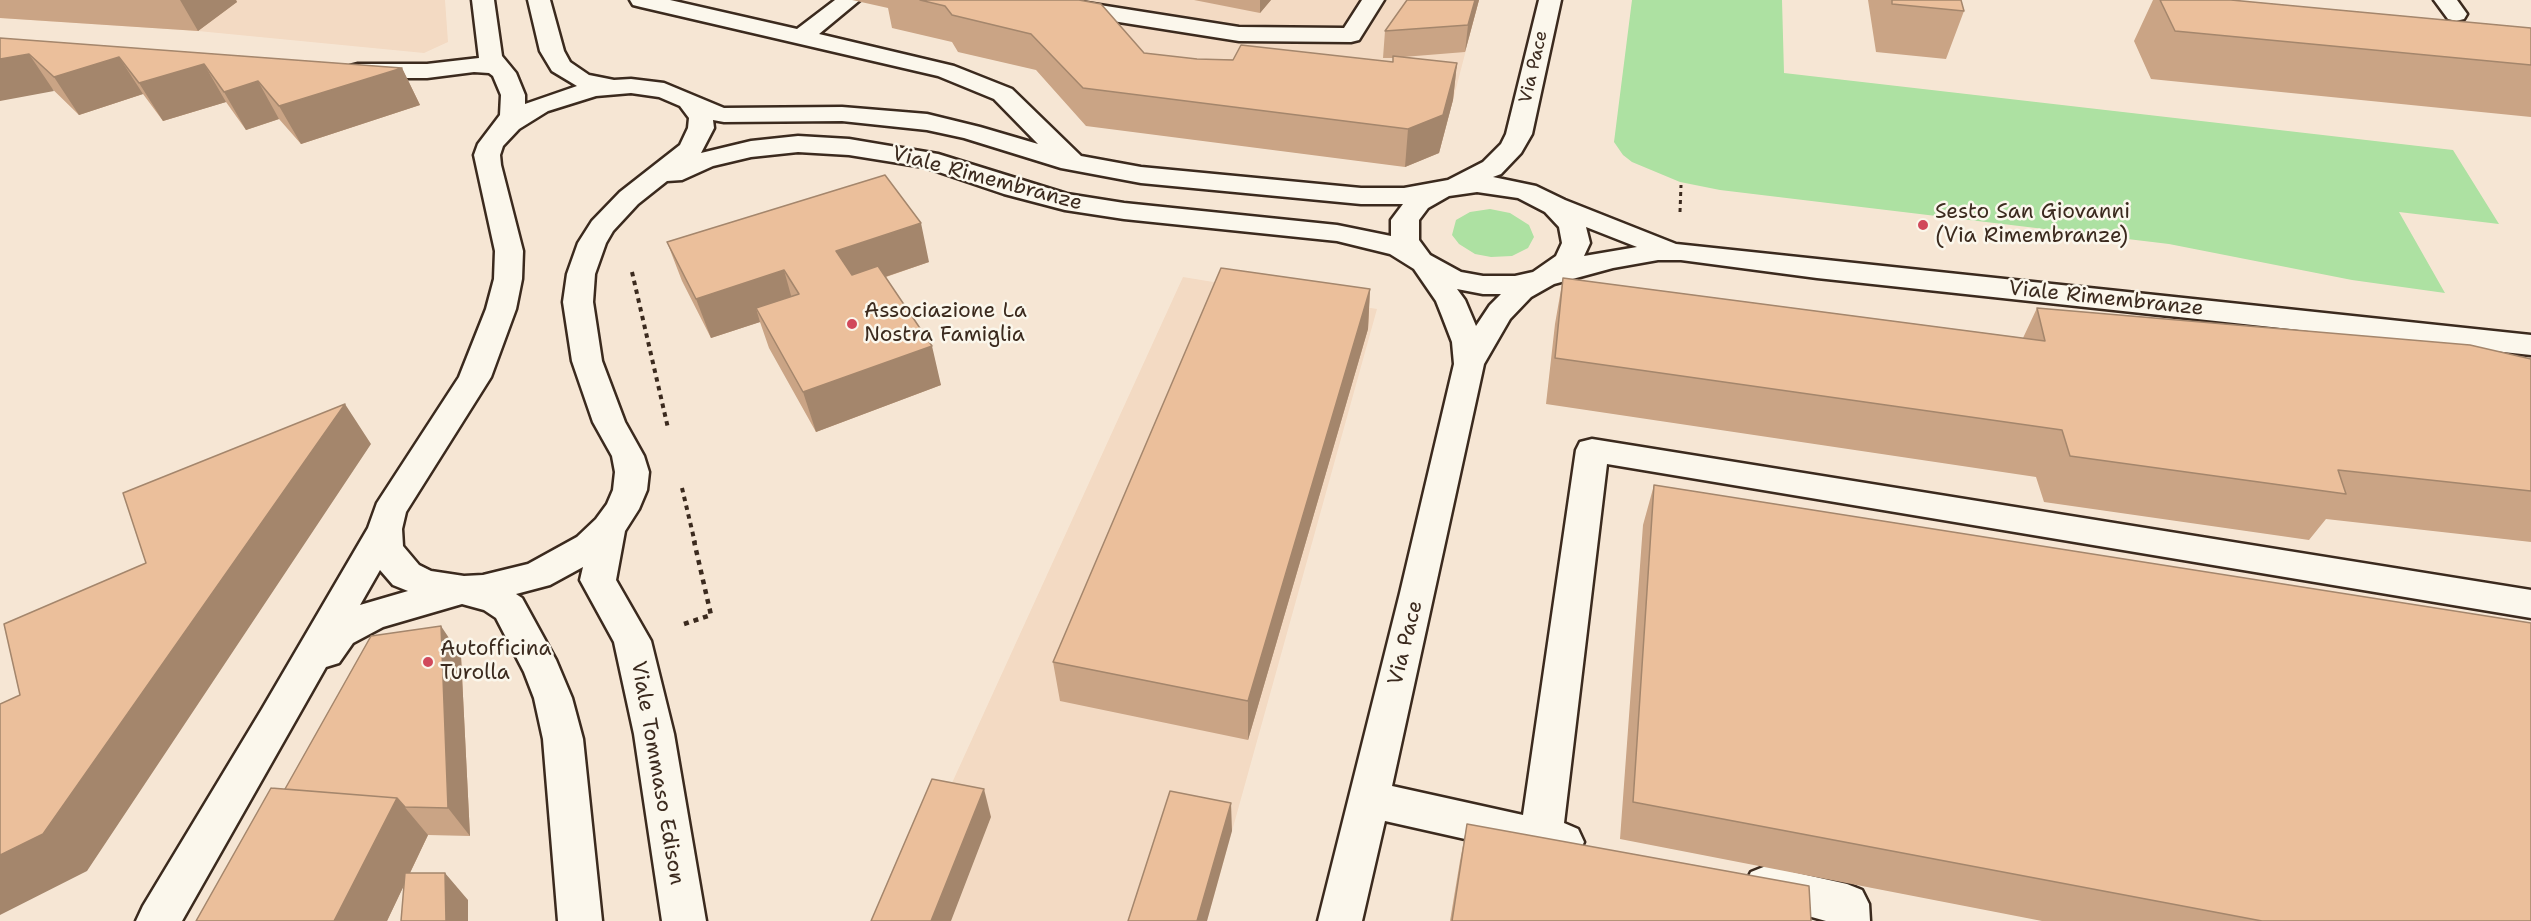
<!DOCTYPE html>
<style>
body{margin:0}
canvas{display:block;background:#f6e6d4}
</style>
<canvas width="2531" height="921"></canvas>
<script>
const g = document.querySelector('canvas').getContext('2d');
g.lineJoin = 'round';
function paint(path, color) { g.fillStyle = color; g.fill(path, 'evenodd'); }
const shape = rows => new Path2D(rows.map(r => 'M' + r).join(''));
function trace(path, color, width, dash) { g.strokeStyle = color; g.lineWidth = width; g.lineCap = dash ? 'butt' : 'round'; g.setLineDash(dash || []); g.stroke(path); }
function drawText(font, color, halo, rows, align = 'center') {
  g.font = font + ' "Shantell Sans",sans-serif'; g.lineWidth = 5; g.setLineDash([]); g.textBaseline = 'middle'; g.strokeStyle = halo; g.fillStyle = color; for (const [text, x, y, turn = 0] of rows) {
    g.save(); g.translate(x, y); g.rotate((+turn || 0) * Math.PI / 180); g.textAlign = isNaN(turn) ? turn : align; if (halo) g.strokeText(text, 0, 0); g.fillText(text, 0, 0); g.restore();
  }
}
const built = shape([
 [0,0,445,0,448,42,424,53,198,31,0,18],
 [998,0,1479,0,1453,100,1391,93,1234,97],
 [1183,277,1377,309,1207,921,894,921,941,807]
]);
const green = shape([
 [1632,0,1782,0,1784,73,2453,150,2499,224,2399,212,2445,293,2352,280,2169,244,1720,190,1680,182,1632,162,1623,155,1614,142],
 [1490,209,1510,213,1529,225,1534,237,1528,248,1512,256,1491,257,1475,254,1459,244,1452,235,1456,220,1470,212]
]);
const pathFar2 = shape([
 [1680,212,1681,185]
]);
const pathFar1 = shape([
 [632,272,668,428],
 [682,488,695,543]
]);
const path = shape([
 [684,624,711,615,694,541]
]);
const minor = shape([
 [472,0,494,0,502,56,516,73,525,95,525,104,577,86,552,71,540,51,528,0,550,0,564,51,570,62,589,75,614,80,631,79,664,83,724,108,842,107,927,114,980,127,1038,144,994,99,938,76,641,7,633,5,630,0,670,0,797,29,835,0,860,0,819,34,954,66,1012,89,1081,156,1141,167,1361,188,1404,188,1448,180,1483,162,1501,144,1506,134,1539,0,1561,0,1532,134,1521,153,1501,174,1493,177,1536,186,1565,200,1676,244,2531,335,2531,355,1817,278,1681,260,1658,260,1613,268,1554,284,1531,297,1510,319,1484,364,1392,786,1523,815,1576,450,1580,442,1592,439,2531,590,2531,618,1607,464,1564,823,1578,829,1584,842,1578,855,1563,861,1385,821,1362,921,1318,921,1400,593,1454,364,1452,342,1442,316,1436,301,1414,269,1390,254,1337,241,1124,219,1065,210,1004,194,924,167,849,155,798,152,751,157,713,166,682,180,667,181,638,204,613,231,606,243,595,274,593,302,602,361,625,422,644,456,649,472,647,490,639,509,625,531,616,580,651,641,674,734,706,921,662,921,634,734,614,642,580,580,583,567,550,585,516,594,522,598,556,660,572,698,583,739,602,921,558,921,543,739,534,698,524,672,496,618,484,610,462,604,383,627,353,643,339,663,326,667,182,921,136,921,143,906,262,709,368,528,377,503,459,377,486,309,494,279,495,251,474,155,478,144,500,115,501,95,493,76,489,73,474,72,427,78,358,78,350,76,346,71,350,66,358,64,427,64,479,58,472,0],
 [631,93,659,97,680,106,689,118,688,128,680,145,620,192,592,221,578,243,567,274,563,302,572,361,593,422,612,456,615,472,613,490,607,504,596,519,577,537,528,564,483,575,464,576,431,571,419,565,403,546,402,529,406,512,491,377,516,309,522,279,523,251,501,165,500,155,503,146,519,129,548,111,596,96,631,93],
 [713,120,724,122,842,121,927,130,964,138,1061,168,1141,183,1361,204,1403,204,1391,220,1391,236,1337,225,1124,203,1067,194,938,154,849,139,798,136,751,141,701,153,714,128,713,120],
 [1477,192,1518,198,1545,212,1559,227,1562,243,1556,256,1533,272,1515,276,1483,276,1461,272,1430,255,1419,240,1419,220,1428,208,1449,196,1477,192],
 [1586,227,1637,247,1584,256,1590,243,1586,227],
 [1457,289,1483,294,1501,294,1490,305,1476,326,1465,300,1457,289],
 [380,570,393,585,408,591,360,605,380,570],
 [1040,0,1068,0,1239,27,1344,28,1362,0,1384,0,1359,40,1351,42,1239,41,1062,13,1043,5,1040,0],
 [2434,0,2457,0,2467,14,2464,19,2456,21,2448,19,2434,0],
 [1766,866,1847,884,1862,890,1869,904,1870,921,1826,921,1751,900,1744,886,1751,872,1766,866]
]);
const wall = shape([
 [0,0,236,0,237,2,198,31,0,18],
 [852,0,1080,0,1144,53,1197,59,1393,62,1393,58,1383,58,1385,31,1407,0,1479,0,1465,52,1403,57,1457,63,1453,100,1439,153,1405,167,1086,126,1036,70,958,52,952,42,892,28,888,8],
 [1194,0,1271,0,1260,13],
 [1868,0,1961,0,1964,11,1946,59,1876,52],
 [2153,0,2231,0,2531,28,2531,117,2151,79,2134,41],
 [0,38,402,68,420,105,301,144,279,119,246,130,226,102,163,121,143,94,79,115],
 [667,242,929,262,886,277,941,385,816,432,769,348,760,322,711,338,682,281],
 [1563,278,2023,338,2037,308,2531,359,2531,542,2326,519,2309,540,2044,502,2036,477,1546,404,1555,324],
 [1370,289,1368,329,1248,740,1060,701,1053,662],
 [1654,485,2531,921,2042,921,1620,839,1643,525],
 [461,656,470,836,428,835,410,873,468,900,404,885,387,921,196,921,285,789],
 [1467,824,1811,921,1450,921,1460,861]
]);
const shadedWall = shape([
 [180,0,236,0,237,2,198,31],
 [1260,0,1271,0,1260,13],
 [1475,0,1479,0,1465,52,1468,25],
 [29,54,54,91,0,101,0,59],
 [119,57,143,94,79,115,54,77],
 [1457,63,1453,100,1439,153,1405,167,1408,129],
 [204,64,226,102,163,121,139,83],
 [402,68,420,105,301,144,279,106],
 [258,81,279,119,246,130,224,92],
 [921,223,929,262,846,290,836,251],
 [784,270,795,310,756,308,760,322,711,338,696,299],
 [1370,289,1368,329,1248,740,1248,701],
 [932,346,941,385,816,432,803,392],
 [345,404,371,444,87,871,0,915,0,855],
 [441,626,461,656,470,836,448,808],
 [984,789,991,817,951,921,931,921],
 [397,798,428,835,387,921,334,921],
 [1231,803,1232,831,1207,921,1197,921],
 [445,873,468,900,468,921,446,921]
]);
const building = shape([
 [920,0,1079,0,1101,4,1144,53,1197,59,1233,60,1241,45,1393,62,1393,56,1457,63,1443,115,1408,129,1083,88,1031,34,952,15,945,6,920,0],
 [1407,0,1475,0,1468,25,1385,31,1407,0],
 [1892,0,1961,0,1964,11,1892,4,1892,0],
 [2160,0,2231,0,2531,28,2531,65,2175,31,2160,0],
 [0,38,402,68,279,106,258,81,224,92,204,64,139,83,119,57,54,77,29,54,0,59,0,38],
 [885,175,921,223,836,251,852,275,878,266,932,346,803,392,756,308,799,294,784,270,696,299,667,242,885,175],
 [1221,268,1370,289,1248,701,1053,662,1221,268],
 [1563,278,2045,341,2037,308,2470,345,2531,359,2531,491,2338,470,2346,494,2070,456,2062,430,1555,358,1563,278],
 [345,404,43,834,0,855,0,704,20,695,4,624,146,563,123,493,345,404],
 [1654,485,2531,623,2531,921,2262,921,1633,802,1654,485],
 [441,626,448,808,405,807,397,798,285,789,371,636,441,626],
 [932,779,984,789,931,921,871,921,932,779],
 [271,788,397,798,334,921,196,921,271,788],
 [1170,791,1231,803,1197,921,1128,921,1170,791],
 [1467,824,1809,886,1811,921,1452,921,1467,824],
 [405,873,445,873,446,921,401,921,405,873]
]);
const markers = [
 [1923,225,6,"#d1495b"],
 [852,324,6,"#d1495b"],
 [428,662,6,"#d1495b"]
];
const farStreetnames = [
 ["Via Pace",1534,67,-77]
];
const streetNames = [
 ["Viale Rimembranze",987,179,15],
 ["Viale Rimembranze",2106,299,6],
 ["Via Pace",1406,643,-76],
 ["Viale Tommaso Edison",657,773,80]
];
const poiNames = [
 ["Sesto San Giovanni",1935,213],
 ["(Via Rimembranze)",1935,237],
 ["Associazione La",864,312],
 ["Nostra Famiglia",864,336],
 ["Autofficina",440,650],
 ["Turolla",440,674]
];
paint(built, '#f3dac3');
paint(green, '#ade1a2');
trace(minor, '#3b2a1e', 5);
trace(pathFar2, '#3b2a1e', 3, [4, 4]);
trace(pathFar1, '#3b2a1e', 4, [4.5, 4.5]);
trace(path, '#3b2a1e', 4.5, [5, 5]);
paint(minor, '#fbf7ec');
paint(wall, '#caa485');
paint(shadedWall, '#a4866c');
paint(building, '#ebbf9b');
trace(building, '#a4866c', 1.5);
for (const [x, y, r, color] of markers) { const dot = new Path2D(); dot.arc(x, y, r, 0, 2 * Math.PI); g.fillStyle = color; g.fill(dot); trace(dot, '#fbf7ec', 2); }
drawText('18px', '#3b2a1e', '#fbf7ec', farStreetnames);
drawText('21px', '#3b2a1e', '#fbf7ec', streetNames);
drawText('21px', '#3b2a1e', '#fbf7ec', poiNames, 'left');
</script>
